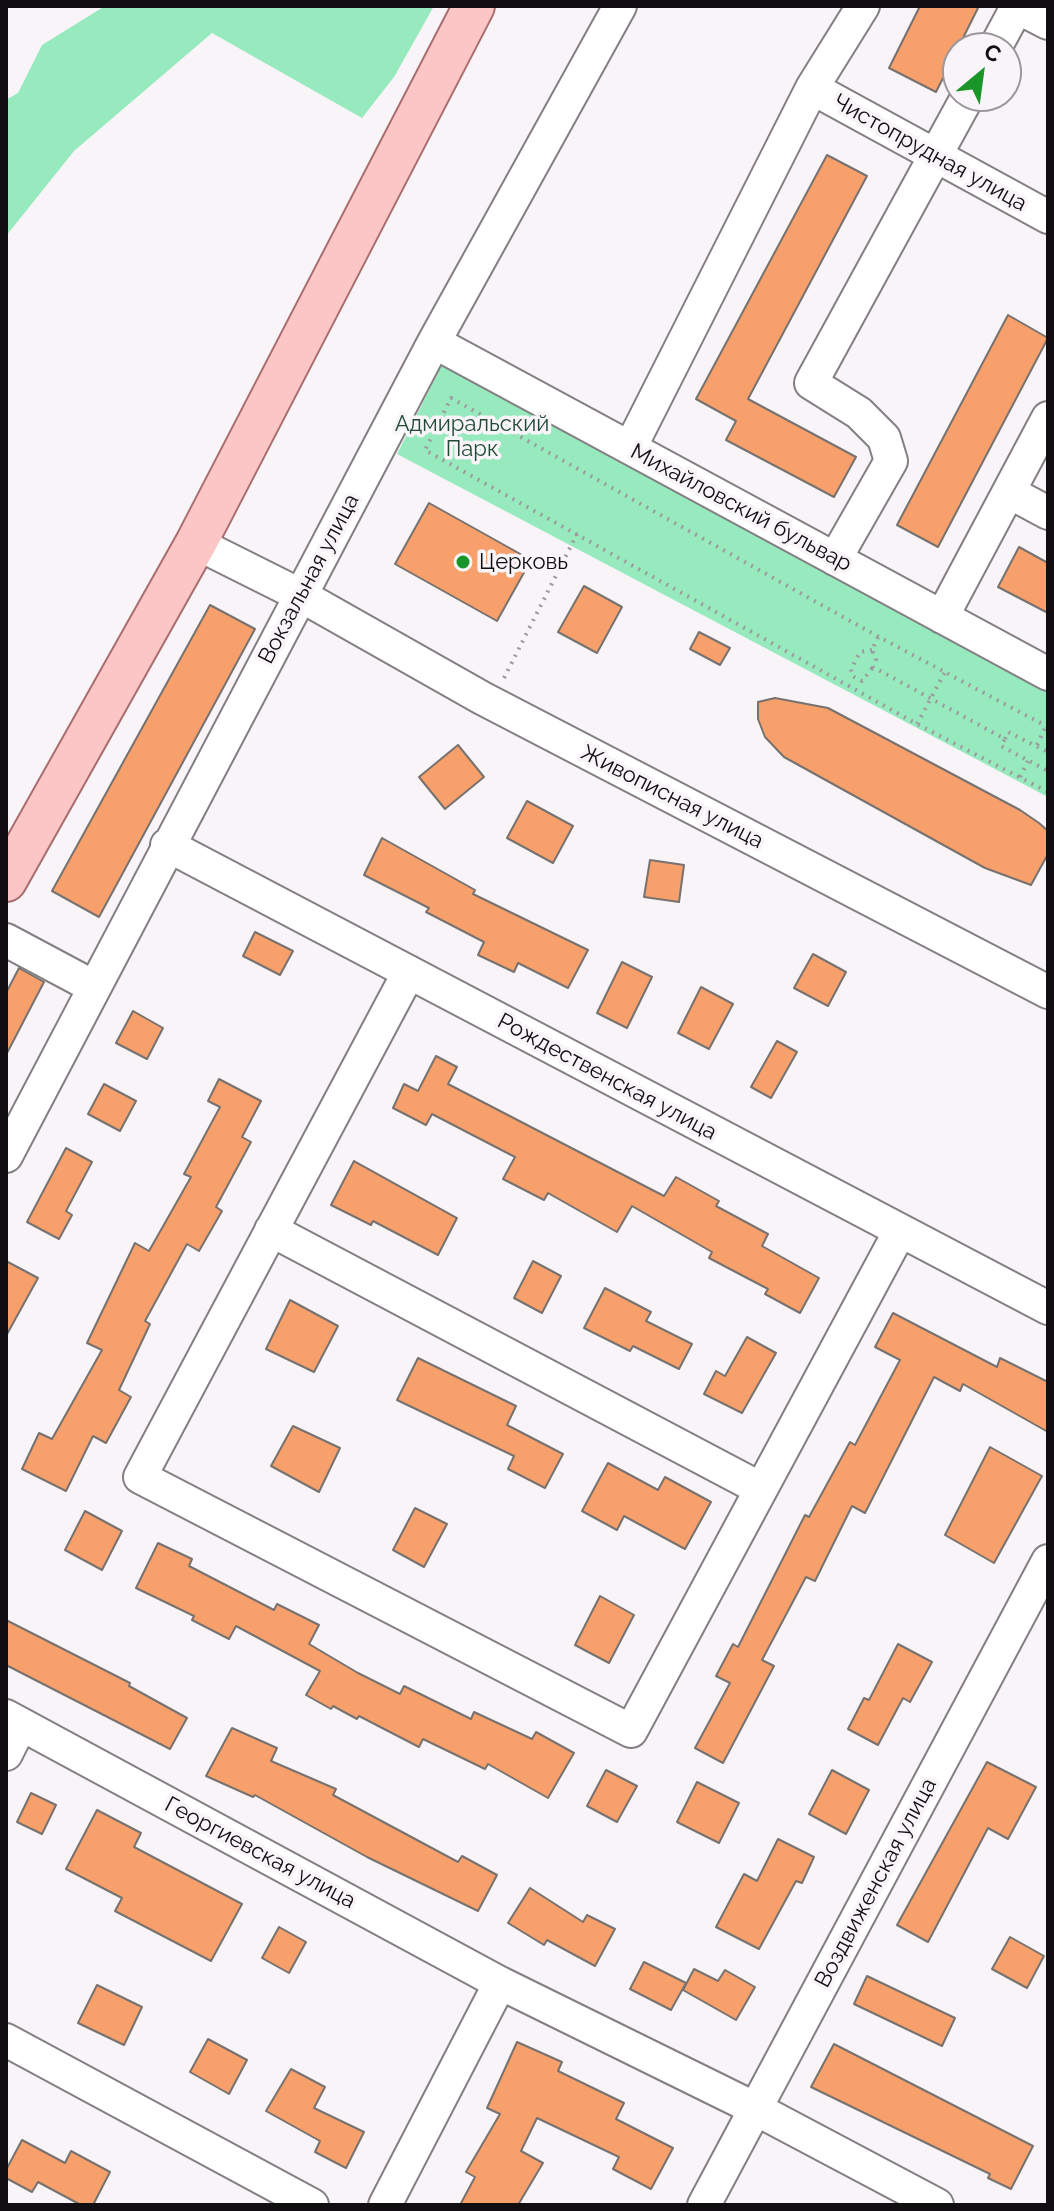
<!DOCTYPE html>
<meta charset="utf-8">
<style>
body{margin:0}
#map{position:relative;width:1054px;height:2211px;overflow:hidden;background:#f8f4f8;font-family:Raleway,sans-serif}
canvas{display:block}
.frame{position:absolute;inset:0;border:8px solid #100e10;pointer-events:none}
.north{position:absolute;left:942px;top:32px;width:80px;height:80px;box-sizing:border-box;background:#f8f4f8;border:2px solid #9b989b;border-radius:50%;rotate:29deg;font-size:22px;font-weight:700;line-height:32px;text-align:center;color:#100e10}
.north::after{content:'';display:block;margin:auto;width:28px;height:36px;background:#1a9628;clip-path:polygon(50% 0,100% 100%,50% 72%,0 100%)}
</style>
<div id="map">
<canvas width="1054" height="2211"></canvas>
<div class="frame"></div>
<div class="north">С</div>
</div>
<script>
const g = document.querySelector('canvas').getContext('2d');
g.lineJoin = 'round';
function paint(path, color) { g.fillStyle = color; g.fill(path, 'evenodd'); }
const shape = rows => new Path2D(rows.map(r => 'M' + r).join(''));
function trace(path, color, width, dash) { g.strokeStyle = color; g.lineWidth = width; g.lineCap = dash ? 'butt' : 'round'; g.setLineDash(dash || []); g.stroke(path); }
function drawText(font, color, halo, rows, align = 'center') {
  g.font = font + ' Raleway,sans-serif'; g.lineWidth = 7; g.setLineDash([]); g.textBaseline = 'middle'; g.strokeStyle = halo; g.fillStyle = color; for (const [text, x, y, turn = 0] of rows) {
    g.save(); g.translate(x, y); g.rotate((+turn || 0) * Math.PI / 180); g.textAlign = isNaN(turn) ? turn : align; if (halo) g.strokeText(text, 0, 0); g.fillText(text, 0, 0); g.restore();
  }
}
const green = shape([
 [105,6,434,6,394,77,362,118,212,33,74,151,6,236,6,100,18,93,42,45],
 [442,365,1048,688,1048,797,397,454]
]);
const building = shape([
 [920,6,979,6,936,92,889,68,920,6],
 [827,155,867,176,748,399,856,457,834,497,726,440,736,421,696,399,827,155],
 [1008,315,1048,338,938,547,897,525,1008,315],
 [429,503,531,560,497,621,395,564,429,503],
 [1019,547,1048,563,1048,613,998,587,1019,547],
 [584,586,622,607,597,653,558,632,584,586],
 [210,605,255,629,99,917,52,891,210,605],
 [699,632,730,648,720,665,690,649,699,632],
 [775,698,828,708,1020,810,1039,823,1048,831,1048,854,1031,885,985,868,784,757,765,737,758,719,758,702,775,698],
 [458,745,484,777,445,809,419,777,458,745],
 [527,801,573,826,553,863,507,838,527,801],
 [382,838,475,890,473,894,588,950,568,988,518,963,514,972,478,955,484,942,426,912,429,908,364,875,382,838],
 [650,860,684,865,679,902,644,897,650,860],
 [255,932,293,951,280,975,243,956,255,932],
 [813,954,846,972,828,1006,794,988,813,954],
 [622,962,652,977,627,1028,597,1013,622,962],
 [19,968,44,982,6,1055,6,993,19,968],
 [701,987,733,1004,709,1049,678,1033,701,987],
 [133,1011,163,1028,147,1059,116,1043,133,1011],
 [777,1041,797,1052,771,1098,751,1087,777,1041],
 [436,1056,457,1067,448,1084,664,1196,676,1177,719,1201,716,1206,768,1234,762,1246,819,1278,800,1313,765,1294,768,1289,709,1258,712,1252,632,1206,617,1232,548,1193,544,1200,503,1179,515,1157,432,1114,426,1125,393,1108,404,1084,418,1091,436,1056],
 [219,1079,261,1101,242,1137,251,1142,216,1207,222,1211,199,1251,187,1244,145,1321,150,1324,119,1390,131,1397,106,1443,93,1436,66,1491,22,1469,39,1433,52,1439,102,1350,87,1343,135,1243,149,1251,191,1177,184,1174,220,1107,208,1101,219,1079],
 [104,1084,136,1101,120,1131,88,1114,104,1084],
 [66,1148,92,1162,66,1211,72,1215,59,1239,27,1222,66,1148],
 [354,1161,457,1218,438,1255,373,1221,371,1225,331,1205,354,1161],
 [6,1261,38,1278,6,1336,6,1261],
 [533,1261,561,1276,542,1313,514,1298,533,1261],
 [605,1288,651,1312,646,1321,692,1344,679,1369,633,1346,630,1351,584,1328,605,1288],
 [290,1300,338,1326,314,1372,266,1349,290,1300],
 [893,1313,997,1367,1000,1358,1048,1382,1048,1432,963,1384,960,1391,934,1377,865,1513,852,1506,815,1581,806,1577,762,1660,774,1666,723,1763,695,1748,730,1683,716,1676,733,1644,738,1647,805,1515,809,1517,850,1442,855,1445,900,1360,875,1347,893,1313],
 [747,1337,776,1353,742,1413,704,1394,716,1371,725,1376,747,1337],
 [418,1358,516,1406,507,1425,563,1454,545,1488,508,1469,514,1456,397,1400,418,1358],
 [293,1426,340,1448,319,1492,271,1466,293,1426],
 [990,1447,1042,1476,994,1563,945,1535,990,1447],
 [608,1463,658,1490,665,1477,711,1502,685,1549,624,1516,617,1530,582,1511,608,1463],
 [415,1508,447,1524,424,1567,393,1550,415,1508],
 [85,1511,122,1531,102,1570,65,1550,85,1511],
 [158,1543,192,1559,189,1566,274,1610,277,1604,319,1625,309,1644,358,1673,400,1694,404,1686,471,1719,474,1712,532,1739,536,1732,574,1753,548,1798,488,1764,485,1769,423,1739,419,1747,359,1716,357,1719,333,1706,331,1709,306,1695,320,1671,236,1626,229,1639,192,1620,194,1616,136,1588,158,1543],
 [600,1596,634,1615,609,1663,575,1645,600,1596],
 [6,1620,130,1683,129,1686,187,1718,170,1749,6,1665,6,1620],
 [898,1644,932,1662,910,1702,903,1698,878,1745,848,1729,864,1698,869,1700,898,1644],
 [232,1728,277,1748,271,1761,336,1789,333,1795,458,1862,462,1856,497,1875,478,1911,367,1857,255,1795,253,1797,206,1776,232,1728],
 [987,1762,1036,1787,1008,1839,988,1828,928,1942,897,1925,987,1762],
 [606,1770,637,1786,617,1822,587,1806,606,1770],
 [832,1770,869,1790,846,1834,809,1814,832,1770],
 [697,1782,739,1803,719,1843,677,1822,697,1782],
 [31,1793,56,1805,42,1834,17,1822,31,1793],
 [97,1810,141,1833,134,1847,242,1904,211,1961,115,1911,122,1898,66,1869,97,1810],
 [778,1839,814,1857,802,1883,796,1881,759,1949,716,1927,744,1874,757,1881,778,1839],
 [530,1888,583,1922,587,1915,615,1929,595,1966,547,1940,544,1945,508,1923,530,1888],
 [279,1927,306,1942,289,1973,262,1958,279,1927],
 [1010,1937,1044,1956,1027,1988,992,1969,1010,1937],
 [644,1962,686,1983,671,2010,630,1989,644,1962],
 [694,1969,718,1981,725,1970,755,1987,736,2020,683,1990,694,1969],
 [867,1976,955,2018,942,2046,854,2004,867,1976],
 [97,1985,142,2007,124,2045,78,2023,97,1985],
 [208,2039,247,2060,229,2094,190,2072,208,2039],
 [517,2042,562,2062,558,2071,624,2103,616,2119,673,2148,651,2189,613,2169,619,2157,537,2118,521,2151,543,2163,518,2205,460,2205,475,2177,466,2172,500,2114,487,2108,517,2042],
 [834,2044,1033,2146,1011,2189,988,2178,990,2174,811,2087,834,2044],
 [291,2069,325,2087,314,2108,364,2132,346,2168,315,2152,320,2141,266,2111,291,2069],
 [22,2140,65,2163,71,2151,110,2172,93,2205,81,2205,38,2182,32,2192,6,2178,6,2170,22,2140]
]);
const path = shape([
 [878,637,872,650,876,659,873,667,1005,739,1001,746,1048,771],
 [872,650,860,652,851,669,852,676,862,681,873,667],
 [504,678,577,534],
 [917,724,945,672],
 [1048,727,879,637,451,398,425,450,917,724,1048,792],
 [1005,739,1008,732,1048,752],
 [1037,745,1046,726],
 [1020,777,1028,761]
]);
const minor = shape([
 [995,48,1017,7,1048,23],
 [812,88,1048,217],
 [434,342,1048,674],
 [630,448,812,88,863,6],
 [1009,492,1048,513],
 [196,543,300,595,482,698,1048,992],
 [835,559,891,461,884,438,859,413,811,383,968,96],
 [942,617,1048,418],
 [167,845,1048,1308],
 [6,940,94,987],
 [409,972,140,1477,631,1731,900,1231],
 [6,1156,434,342,620,6],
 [271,1230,761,1489],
 [6,1716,500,1983,756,2109,937,2205],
 [6,1754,21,1724],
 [6,2040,312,2205],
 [385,2205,500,1983],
 [704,2205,1048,1561]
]);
const major = shape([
 [6,881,196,543,474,6]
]);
const markers = [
 [463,562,8,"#1a9628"]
];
const streetNames = [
 ["Чистопрудная улица",930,153,29],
 ["Михайловский бульвар",741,508,28],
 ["Вокзальная улица",309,579,-62],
 ["Живописная улица",672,797,27],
 ["Рождественская улица",607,1077,28],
 ["Георгиевская улица",260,1853,28],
 ["Воздвиженская улица",876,1883,-62]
];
const parkNames = [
 ["Адмиральский",472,424],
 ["Парк",472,449]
];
const poiNames = [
 ["Церковь",479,562]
];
paint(green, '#96eabd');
paint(building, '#f8a06b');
trace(building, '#77726f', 2);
trace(minor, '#837f83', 36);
trace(major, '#a86d6e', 44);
trace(path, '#9d9a9d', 4, [2, 6]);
trace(minor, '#fff', 32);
trace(major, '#fcc6c6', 40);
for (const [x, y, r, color] of markers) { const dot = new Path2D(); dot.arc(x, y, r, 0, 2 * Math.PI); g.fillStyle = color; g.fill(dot); trace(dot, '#f8f4f8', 3); }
drawText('22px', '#100e10', '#f8f4f8', streetNames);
drawText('22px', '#204c36', '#f8f4f8', parkNames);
drawText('22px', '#100e10', '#f8f4f8', poiNames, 'left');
</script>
